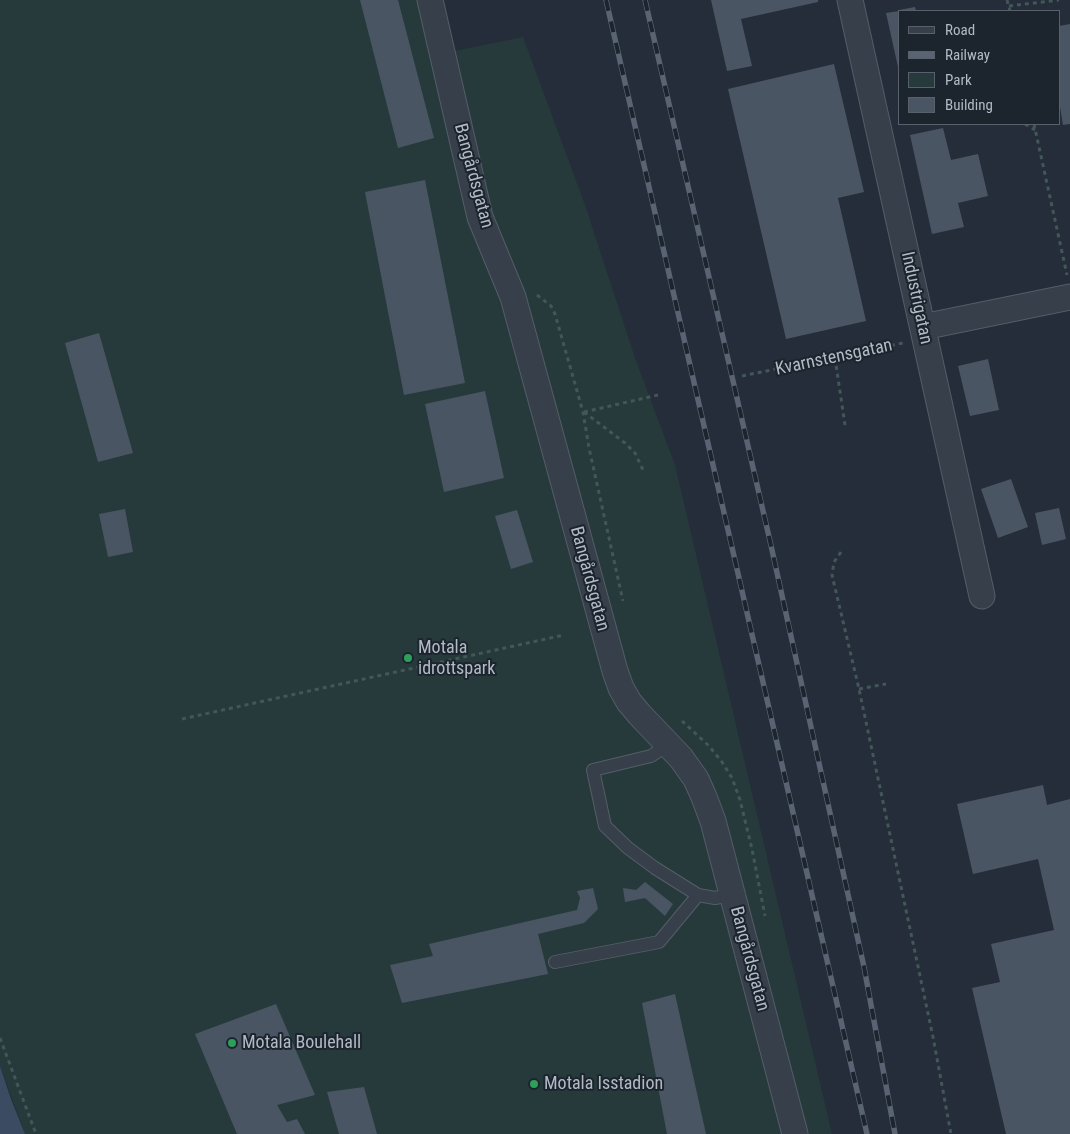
<!DOCTYPE html>
<meta charset="utf-8">
<style>
body{margin:0}
#map{position:relative;width:1070px;height:1134px;overflow:hidden;background:#242d39;font-family:"Roboto Condensed",sans-serif}
canvas{display:block}
.legend{position:absolute;left:898px;top:10px;width:162px;height:115px;box-sizing:border-box;background:#1c242e;border:1px solid #58606b;margin:0;padding:6px 9px;list-style:none;font-size:15px;color:#b2bac6}
.legend li{display:flex;align-items:center;gap:10px;height:25px}
.legend b{width:25px;border:1px solid #58606b}
</style>
<div id="map">
<canvas width="1070" height="1134"></canvas>
<ul class="legend">
<li><b style="height:6px;background:#373f4a"></b>Road</li>
<li><b style="height:6px;background:#596371"></b>Railway</li>
<li><b style="height:14px;background:#263a3b"></b>Park</li>
<li><b style="height:14px;background:#4a5563"></b>Building</li>
</ul>
</div>
<script>
const g = document.querySelector('canvas').getContext('2d');
g.lineJoin = 'round';
function paint(path, color) { g.fillStyle = color; g.fill(path, 'evenodd'); }
const shape = rows => new Path2D(rows.map(r => 'M' + r).join(''));
function trace(path, color, width, dash) { g.strokeStyle = color; g.lineWidth = width; g.lineCap = dash ? 'butt' : 'round'; g.setLineDash(dash || []); g.stroke(path); }
function drawText(font, color, halo, rows, align = 'center') {
  g.font = font + ' "Roboto Condensed",sans-serif'; g.lineWidth = 4; g.setLineDash([]); g.textBaseline = 'middle'; g.strokeStyle = halo; g.fillStyle = color; for (const [text, x, y, turn = 0] of rows) {
    g.save(); g.translate(x, y); g.rotate((+turn || 0) * Math.PI / 180); g.textAlign = isNaN(turn) ? turn : align; if (halo) g.strokeText(text, 0, 0); g.fillText(text, 0, 0); g.restore();
  }
}
const green = shape([
 [0,0,429,0,440,54,523,37,585,205,635,358,675,465,832,1134,25,1134,0,1066]
]);
const water = shape([
 [0,1066,11,1099,25,1134,0,1134]
]);
const building = shape([
 [360,0,398,0,434,138,398,148],
 [711,0,818,0,818,2,741,19,752,66,727,71],
 [915,7,916,11,899,11,899,10],
 [899,11,899,67,898,67,886,13],
 [1070,24,1070,124,1063,125,1059,101,1059,26],
 [834,64,864,192,838,198,866,321,786,339,728,89],
 [943,128,951,160,978,154,988,196,958,203,964,227,932,234,910,135],
 [425,180,465,383,404,395,365,192],
 [99,333,133,453,98,462,65,343],
 [988,359,999,410,970,416,958,366],
 [485,391,504,478,444,492,425,404],
 [1011,479,1028,527,998,538,981,489],
 [1059,508,1066,539,1042,545,1035,513],
 [125,509,133,552,108,557,99,514],
 [517,510,533,562,511,569,495,516],
 [1043,785,1047,805,1070,799,1070,1134,1006,1134,972,988,1000,982,991,944,1054,930,1038,859,973,874,957,804],
 [645,882,673,904,665,916,645,898,625,902,623,888,636,890],
 [593,888,598,909,584,923,538,934,548,974,402,1003,390,965,433,956,429,944,577,910,580,898,577,891],
 [675,994,706,1134,667,1134,642,1003],
 [276,1004,315,1095,277,1105,287,1122,297,1119,305,1134,237,1134,195,1034],
 [364,1087,377,1134,339,1134,327,1092]
]);
const path = shape([
 [1007,0,1010,11],
 [1009,6,1059,0],
 [1025,124,1035,130],
 [1034,124,1067,275],
 [537,295,551,306,555,314,583,412,589,448,623,601],
 [835,358,845,425],
 [742,376,903,343],
 [584,412,625,443,635,453,643,470],
 [584,412,658,395],
 [841,552,834,562,832,575,859,689,933,1037,951,1134],
 [859,689,886,684],
 [182,719,564,635],
 [682,721,709,746,722,762,732,778,740,800,752,849,765,916],
 [0,1038,36,1134]
]);
const service = shape([
 [669,744,651,756,593,770,605,826,628,848,655,868,698,895,715,898,732,895],
 [555,962,659,942,698,895]
]);
const minor = shape([
 [430,0,480,217,513,297,615,671,621,688,629,702,640,715,681,758,696,779,704,797,713,821,795,1134],
 [850,0,982,596],
 [923,327,1070,297]
]);
const rail = shape([
 [606,0,867,1134],
 [645,0,770,541,864,967,895,1134]
]);
const markers = [
 [408,658,5,"#2e9e5b"],
 [232,1043,5,"#2e9e5b"],
 [534,1084,5,"#2e9e5b"]
];
const streetNames = [
 ["Bangårdsgatan",473,176,75],
 ["Industrigatan",916,298,78],
 ["Kvarnstensgatan",834,358,-12],
 ["Bangårdsgatan",589,579,75],
 ["Bangårdsgatan",749,959,75]
];
const poiNames = [
 ["Motala",418,648],
 ["idrottspark",418,669],
 ["Motala Boulehall",242,1043],
 ["Motala Isstadion",544,1084]
];
paint(green, '#263a3b');
paint(water, '#3a4b62');
paint(building, '#4a5563');
trace(service, '#555d68', 14);
trace(minor, '#555d68', 27);
trace(path, '#435658', 3, [4, 4]);
trace(service, '#373f4a', 12);
trace(minor, '#373f4a', 25);
trace(rail, '#596371', 5.5);
trace(rail, '#1c242e', 4, [11]);
for (const [x, y, r, color] of markers) { const dot = new Path2D(); dot.arc(x, y, r, 0, 2 * Math.PI); g.fillStyle = color; g.fill(dot); trace(dot, '#1c242e', 2); }
drawText('18px', '#b2bac6', '#1c242e', streetNames);
drawText('18px', '#b2bac6', '#1c242e', poiNames, 'left');
</script>
